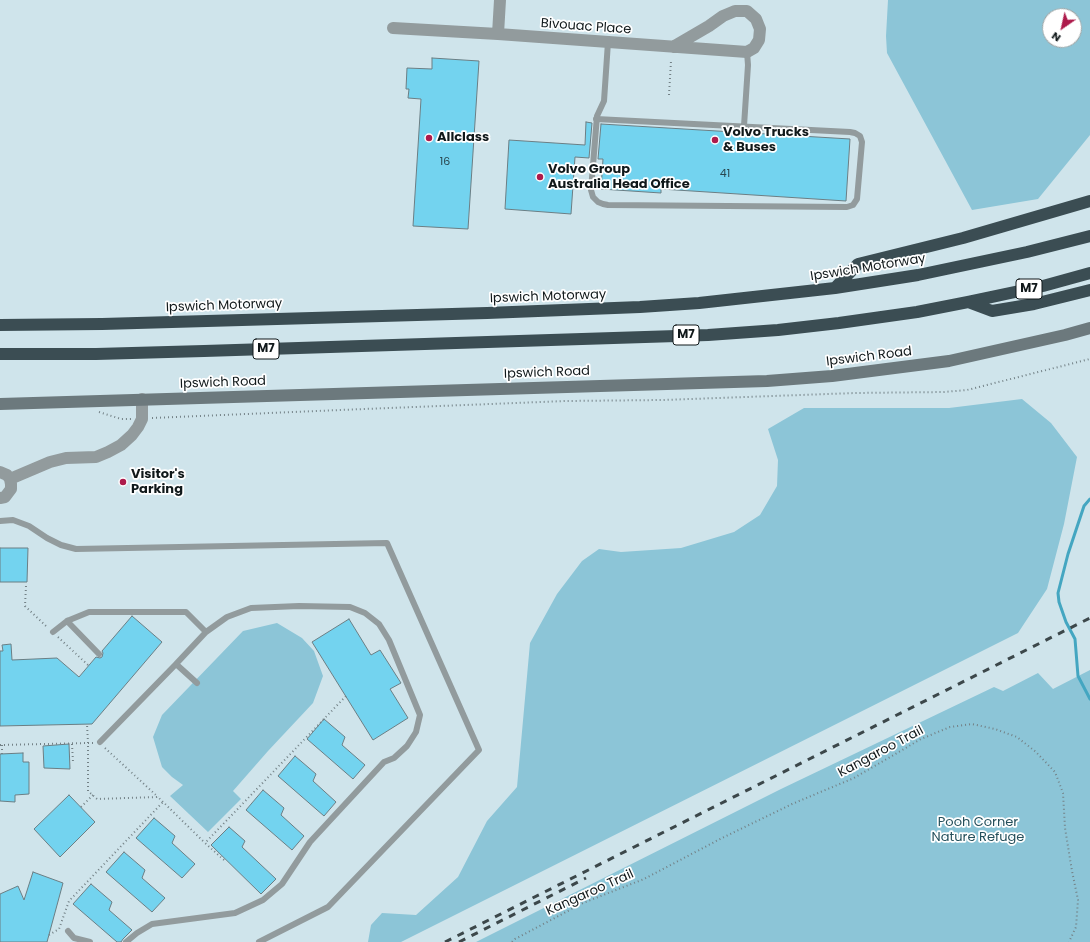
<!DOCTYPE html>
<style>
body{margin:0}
#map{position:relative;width:1090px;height:942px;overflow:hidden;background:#cfe4eb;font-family:Poppins,sans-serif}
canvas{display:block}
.north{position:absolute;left:1042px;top:8px;width:40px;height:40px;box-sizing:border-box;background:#fff;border:1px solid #9fa3a3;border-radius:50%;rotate:214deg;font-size:11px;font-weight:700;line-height:16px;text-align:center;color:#10181a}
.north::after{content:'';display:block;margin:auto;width:14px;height:18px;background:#ad1a4b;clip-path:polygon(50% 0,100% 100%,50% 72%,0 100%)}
</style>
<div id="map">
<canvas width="1090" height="942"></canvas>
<div class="north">N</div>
</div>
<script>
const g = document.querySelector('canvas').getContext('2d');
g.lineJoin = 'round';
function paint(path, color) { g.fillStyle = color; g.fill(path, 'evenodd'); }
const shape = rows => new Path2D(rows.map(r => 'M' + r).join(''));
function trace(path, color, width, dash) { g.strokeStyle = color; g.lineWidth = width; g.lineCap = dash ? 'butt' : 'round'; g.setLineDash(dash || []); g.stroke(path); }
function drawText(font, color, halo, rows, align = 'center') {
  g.font = font + ' Poppins,sans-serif'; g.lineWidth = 3.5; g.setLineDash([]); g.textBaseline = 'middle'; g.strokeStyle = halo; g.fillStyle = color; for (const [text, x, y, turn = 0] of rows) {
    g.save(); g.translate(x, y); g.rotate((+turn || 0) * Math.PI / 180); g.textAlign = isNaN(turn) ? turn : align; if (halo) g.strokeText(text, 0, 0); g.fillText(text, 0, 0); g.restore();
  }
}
const green = shape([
 [888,0,1090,0,1090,135,1038,199,972,210,887,53,886,36],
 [1050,16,1074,16,1074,40,1050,40],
 [1022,399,1051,423,1077,457,1064,524,1047,589,1018,633,401,942,368,942,371,925,382,913,416,915,458,877,487,821,517,787,530,643,557,594,582,561,599,549,621,552,681,548,734,532,760,515,777,486,778,460,768,429,804,408,949,408],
 [277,623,302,638,314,651,323,676,313,703,268,751,233,791,241,799,208,832,170,796,183,785,172,777,162,767,153,737,162,715,243,631],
 [1090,670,1090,942,476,942,781,789,994,687,1003,691,1038,673,1053,689]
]);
const stream = shape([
 [1090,499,1084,506,1068,554,1058,593,1059,602,1066,622,1075,639,1078,676,1090,699]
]);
const building = shape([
 [432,58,479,61,468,229,413,226,421,99,408,98,409,89,406,89,407,68,432,69,432,58],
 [586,122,592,123,589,158,575,157,571,214,505,209,509,140,585,145,586,122],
 [601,124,850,139,846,201,661,189,661,193,601,189,603,159,598,159,601,124],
 [0,548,28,548,27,582,0,582,0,548],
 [132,616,162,642,92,724,0,726,0,651,3,651,2,645,11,644,12,660,57,658,79,677,96,657,100,658,102,657,103,653,102,651,132,616],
 [349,619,371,655,380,650,401,683,390,689,408,718,373,740,312,642,349,619],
 [324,719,345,737,342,745,365,765,353,779,307,739,324,719],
 [69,744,70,769,44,768,43,746,69,744],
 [23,753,23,762,29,762,29,794,15,795,15,802,0,801,0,754,23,753],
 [295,756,316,774,313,781,336,802,324,816,278,776,295,756],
 [263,790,284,808,281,815,304,836,292,850,246,810,263,790],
 [69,795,95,822,60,857,34,829,69,795],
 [154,818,175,836,172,843,195,864,182,878,136,838,154,818],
 [229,827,245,841,242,847,276,879,261,894,211,845,229,827],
 [124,852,145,870,142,878,165,898,152,912,106,872,124,852],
 [33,872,63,883,47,942,0,942,0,894,18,886,24,900,33,872],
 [91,884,112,902,109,910,132,930,123,939,121,942,117,942,73,904,91,884]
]);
const path = shape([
 [669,95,671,61],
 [99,412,121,419,131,419],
 [152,418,364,409,566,401,663,400,855,393,944,392,967,390,1090,359],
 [26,586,25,606,47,627],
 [58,637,89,666],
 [93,743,88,743,88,791,97,799,158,797,205,843],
 [72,744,73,762],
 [0,745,88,743,87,724],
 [105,748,158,797],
 [2,754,2,745],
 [81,807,93,795],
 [224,860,205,843,346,696],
 [49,935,59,929,69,901,163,802],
 [512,942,515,939,583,903,644,879,722,838,792,804,854,778,921,739,950,727,972,724,995,729,1017,737,1036,752,1055,772,1063,793,1065,828,1072,871,1078,900,1076,927,1069,942]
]);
const lane = shape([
 [596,119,850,132,855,133,860,136,862,142,857,199,853,205,847,207,608,205,603,204,598,202,593,197,591,190,597,116,604,101,608,42],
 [744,126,748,65,747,52],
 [0,521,13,520,29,526,47,538,61,545,76,549,387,543,479,750,328,907,259,942],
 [67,621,99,654],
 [53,632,67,621,89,612,186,612,206,632],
 [100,742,178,662],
 [68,931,74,938,90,942],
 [126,942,137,933,152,924,235,913,263,900,282,884,310,842,384,762,394,758,407,746,416,732,420,715,389,640,379,624,365,613,350,607,299,606,251,608,227,617,206,632,176,664,197,683]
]);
const street = shape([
 [393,28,498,34,747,52,754,48,759,40,760,29,756,19,747,11,735,11,723,16,709,26,673,47],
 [498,34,500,0],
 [0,472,7,475,10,479,11,484,11,489,5,497,0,498],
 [10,479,50,462,66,458,96,457,108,452,121,445,132,435,138,427,142,419,142,399]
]);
const secondary = shape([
 [0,404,767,381,832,376,949,361,1065,335,1090,328]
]);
const highway = shape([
 [835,288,858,264,963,238,1090,201],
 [968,302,992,311,1034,304,1090,290],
 [0,325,102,324,487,313,640,307,699,303,835,288,918,275,1027,252,1090,236],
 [0,354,96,354,204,351,708,335,778,330,839,323,917,312,968,302,1043,286,1090,273]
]);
const rail = shape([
 [445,942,1090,618],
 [459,942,586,878]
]);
const markers = [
 [429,138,4,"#ad1a4b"],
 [715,140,4,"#ad1a4b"],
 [540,177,4,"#ad1a4b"],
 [123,482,4,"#ad1a4b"]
];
const numberNames = [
 ["16",445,162],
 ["41",725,174]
];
const shields = [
 [1029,289,26],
 [686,335,26],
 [266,349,26]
];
const shieldNames = [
 ["M7",1029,289],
 ["M7",686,335],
 ["M7",266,349]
];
const streetNames = [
 ["Bivouac Place",586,27,4],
 ["Ipswich Motorway",868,268,-9],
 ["Ipswich Motorway",548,297,-2],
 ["Ipswich Motorway",224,306,-2],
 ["Ipswich Road",869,357,-7],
 ["Ipswich Road",547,373,-2],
 ["Ipswich Road",223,383,-2],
 ["Kangaroo Trail",881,752,-28],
 ["Kangaroo Trail",590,893,-24]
];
const poiNames = [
 ["Volvo Trucks",723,133],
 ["& Buses",723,148],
 ["Allclass",437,138],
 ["Volvo Group",548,170],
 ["Australia Head Office",548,185],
 ["Visitor's",131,475],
 ["Parking",131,490]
];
const parkNames = [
 ["Pooh Corner",978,823],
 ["Nature Refuge",978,838]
];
paint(green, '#8cc5d7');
trace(stream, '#44a6c1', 3);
paint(building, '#73d3ef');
trace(building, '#6b7e84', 1);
trace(path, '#738186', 2, [1, 3]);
trace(lane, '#929b9d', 6);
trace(street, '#929b9d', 12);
trace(secondary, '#6c797d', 12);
trace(highway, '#3b4d53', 12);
trace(rail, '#3c474a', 3, [7, 7]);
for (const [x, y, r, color] of markers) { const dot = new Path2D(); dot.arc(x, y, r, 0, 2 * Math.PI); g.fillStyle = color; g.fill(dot); trace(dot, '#fff', 1.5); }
drawText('11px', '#29474f', null, numberNames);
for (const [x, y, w] of shields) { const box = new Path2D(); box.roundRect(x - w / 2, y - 10, w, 20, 3); g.fillStyle = '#fff'; g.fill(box); trace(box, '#10181a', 1); }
drawText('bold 12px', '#10181a', null, shieldNames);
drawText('13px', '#10181a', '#fff', streetNames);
drawText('bold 13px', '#10181a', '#fff', poiNames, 'left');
drawText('13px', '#25505c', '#fff', parkNames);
</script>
